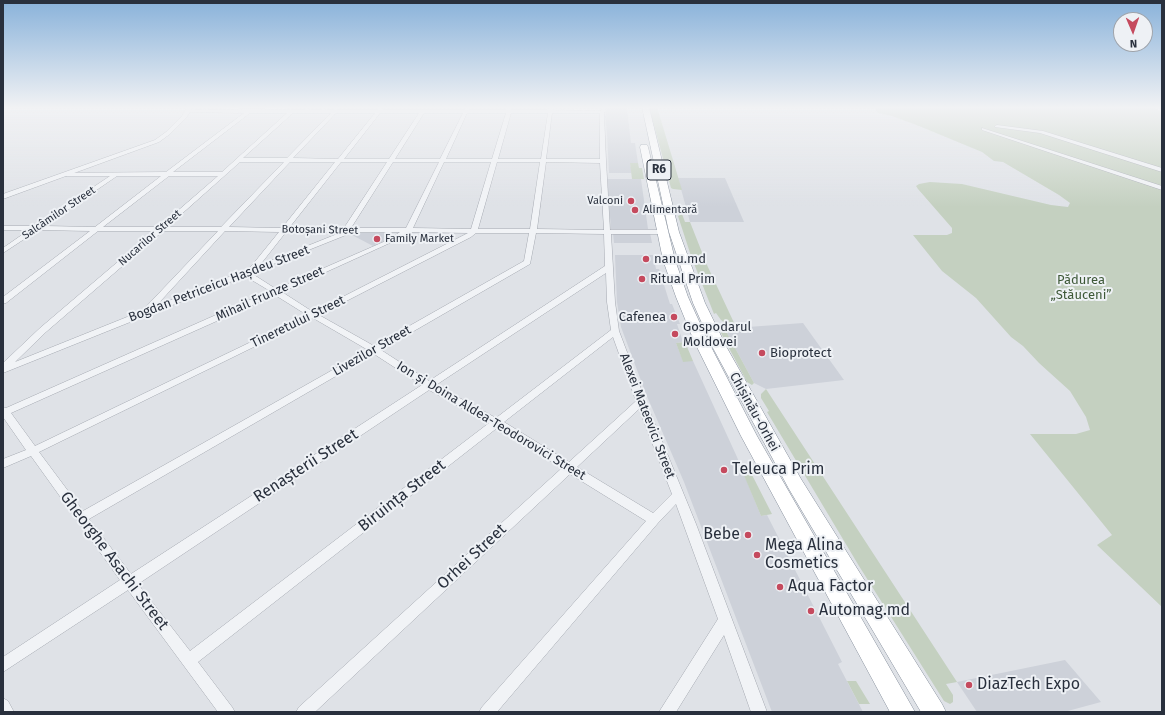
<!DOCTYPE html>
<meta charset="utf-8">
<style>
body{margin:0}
#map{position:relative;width:1165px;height:715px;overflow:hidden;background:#dfe2e7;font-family:"Fira Sans",sans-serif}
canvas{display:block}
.frame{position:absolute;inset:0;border:4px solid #29303d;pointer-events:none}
.north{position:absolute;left:1113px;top:12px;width:40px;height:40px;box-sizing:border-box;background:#eef1f5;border:1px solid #9fa4ab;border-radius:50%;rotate:178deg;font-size:11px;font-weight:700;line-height:16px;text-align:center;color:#29303d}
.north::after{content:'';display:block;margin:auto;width:14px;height:18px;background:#c54a5e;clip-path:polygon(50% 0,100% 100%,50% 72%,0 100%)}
</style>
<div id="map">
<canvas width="1165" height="715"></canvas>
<div class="frame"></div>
<div class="north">N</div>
</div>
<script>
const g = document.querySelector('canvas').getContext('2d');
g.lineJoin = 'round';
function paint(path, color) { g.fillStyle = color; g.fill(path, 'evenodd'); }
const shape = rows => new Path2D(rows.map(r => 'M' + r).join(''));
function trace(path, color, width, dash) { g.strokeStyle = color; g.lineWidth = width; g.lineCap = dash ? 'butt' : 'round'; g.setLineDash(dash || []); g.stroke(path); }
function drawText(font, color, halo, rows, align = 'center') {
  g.font = font + ' "Fira Sans",sans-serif'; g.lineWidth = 4; g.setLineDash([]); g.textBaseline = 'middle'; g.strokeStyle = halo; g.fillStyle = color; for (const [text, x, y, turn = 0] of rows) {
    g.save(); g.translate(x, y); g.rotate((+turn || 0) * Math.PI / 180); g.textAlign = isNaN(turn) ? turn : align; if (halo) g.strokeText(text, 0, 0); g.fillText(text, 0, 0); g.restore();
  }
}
const built = shape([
 [607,107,627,107,631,143,635,143,638,163,630,163,632,173,609,173,607,134,605,117],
 [678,178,725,178,744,222,690,222],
 [607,179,641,179,648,229,611,229],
 [355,233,391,233,387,240,373,246,352,235],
 [613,233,650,233,652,243,614,243],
 [615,255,653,255,656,269,659,269,670,304,672,304,680,324,677,324,683,342,676,343,683,361,693,361,737,457,761,516,767,515,842,662,838,664,863,712,772,712,684,482,646,394,621,327,617,302],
 [803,323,844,380,766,389,754,383,727,333,734,328],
 [1065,660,1101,702,1064,712,977,712,957,682]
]);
const green = shape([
 [649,107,657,107,682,190,673,189,671,188],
 [873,107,1153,107,1162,112,1162,607,1097,545,1112,535,1030,434,1076,434,1090,430,1086,417,1070,391,1039,363,1023,346,1011,337,976,298,942,271,913,235,947,235,952,233,952,228,918,189,916,186,919,184,930,182,962,184,1051,205,1068,207,1070,203,1059,195,1003,162,994,161,982,152,919,126,892,116,878,113],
 [630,163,638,163,639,168,642,168,644,179,632,179],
 [682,214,685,222,690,222,707,265,736,327,729,326,721,320,716,313,714,314,691,256,678,216],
 [722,331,727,333,754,383,752,385,747,382,721,333],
 [685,342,693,361,683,362,676,343],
 [766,389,957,682,946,684,953,695,953,702,950,704,944,701,859,566,767,412,769,411,761,398,761,394],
 [743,473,751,473,772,514,761,516],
 [847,681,856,681,870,704,859,704]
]);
const minor = shape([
 [379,107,383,107,382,110,464,110,466,107,470,107,469,110,507,110,508,107,512,107,511,110,548,110,549,107,553,107,553,110,601,111,602,107,606,107,604,114,606,161,610,230,662,230,665,232,662,234,611,234,615,302,619,331,646,402,696,524,767,712,751,712,724,635,676,712,659,712,718,619,676,504,658,523,497,712,479,712,482,707,646,521,570,474,315,712,296,712,299,707,562,468,497,428,198,662,232,707,235,712,218,712,128,590,3,672,3,657,120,580,31,456,3,468,3,459,26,450,3,417,3,407,6,408,270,291,245,276,3,373,3,363,40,328,154,231,98,231,6,303,3,303,3,297,90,231,38,230,3,253,3,248,29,230,3,230,3,226,35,226,110,176,66,176,64,175,64,173,166,172,244,113,188,112,186,110,250,109,333,110,336,109,338,110,377,110,379,107],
 [250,113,287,113,222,172,173,172,250,113],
 [293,113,331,113,287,158,243,158,293,113],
 [336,113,375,113,338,159,293,158,336,113],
 [380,113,419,113,389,159,344,159,380,113],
 [424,113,463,113,440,159,395,159,424,113],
 [467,113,506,113,492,159,446,159,467,113],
 [511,113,548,113,541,159,498,159,511,113],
 [552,113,600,113,600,159,546,159,552,113],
 [240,162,284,162,221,227,167,227,240,162],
 [290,162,335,162,282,228,229,227,290,162],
 [341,162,387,162,344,228,289,228,341,162],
 [393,162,439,162,406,228,351,228,393,162],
 [444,162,491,162,471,229,413,228,444,162],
 [497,162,540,162,530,229,478,229,497,162],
 [546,162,600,163,604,230,537,229,546,162],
 [117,176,161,176,95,227,44,226,117,176],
 [169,176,218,176,159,227,103,227,169,176],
 [163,231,218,231,142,311,15,362,46,332,163,231],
 [225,231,279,232,249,269,156,306,225,231],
 [286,232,342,232,260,265,286,232],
 [349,232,400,232,388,240,276,289,251,273,346,235,349,232],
 [410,232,468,233,313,312,282,292,392,242,410,232],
 [476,233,529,233,524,261,374,346,319,315,471,237,476,233],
 [536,233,604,234,605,266,429,381,381,350,530,264,536,233],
 [606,273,607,302,611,330,496,418,436,385,606,273],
 [275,295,307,315,35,446,11,413,275,295],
 [313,318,368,350,83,511,39,452,313,318],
 [613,337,636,401,569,462,504,422,613,337],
 [374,354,422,385,131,574,89,519,374,354],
 [429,390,489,423,190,651,138,584,429,390],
 [639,409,672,494,653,513,577,467,639,409],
 [997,125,1043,131,1162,168,1162,172,1040,133,995,127,995,126,997,125],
 [982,128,1162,186,1162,190,982,130,982,128],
 [3,698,8,701,14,712,3,712,3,698]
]);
const tertiary = shape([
 [187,107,193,107,186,118,170,134,159,142,3,199,3,194,155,140,166,132,182,116,187,107]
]);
const trunk = shape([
 [642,107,649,107,679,232,705,303,727,348,801,479,942,704,946,712,921,712,789,489,713,348,693,303,669,232,642,107],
 [641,145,647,145,648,147,675,260,688,297,708,341,757,436,915,712,890,712,741,436,694,341,676,297,663,260,640,147,641,145]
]);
const markers = [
 [631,201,4,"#c54a5e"],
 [635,210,4,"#c54a5e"],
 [377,239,4,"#c54a5e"],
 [646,259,4,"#c54a5e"],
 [642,279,4,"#c54a5e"],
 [674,317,4,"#c54a5e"],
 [675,334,4,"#c54a5e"],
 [762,353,4,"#c54a5e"],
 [724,470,4,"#c54a5e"],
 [748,535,4,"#c54a5e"],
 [757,555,4,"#c54a5e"],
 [780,587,4,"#c54a5e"],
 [811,611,4,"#c54a5e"],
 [969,685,4,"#c54a5e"]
];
const farPoinames = [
 ["Valconi",623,201,"right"],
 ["Alimentară",643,210],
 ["Family Market",385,239]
];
const farStreetnames = [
 ["Salcâmilor Street",59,213,-34],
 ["Botoșani Street",320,230,1],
 ["Nucarilor Street",150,238,-41]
];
const shields = [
 [659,170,24]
];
const shieldNames = [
 ["R6",659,170]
];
const poiNames = [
 ["nanu.md",654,259],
 ["Ritual Prim",650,279],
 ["Cafenea",666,317,"right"],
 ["Gospodarul",683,327],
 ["Moldovei",683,342],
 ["Bioprotect",770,353]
];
const parkNames = [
 ["Pădurea",1081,280],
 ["„Stăuceni”",1081,295]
];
const streetNames = [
 ["Bogdan Petriceicu Hașdeu Street",219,284,-21],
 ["Mihail Frunze Street",270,294,-24],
 ["Tineretului Street",298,322,-26],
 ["Livezilor Street",372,351,-30],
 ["Chișinău-Orhei",754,412,61],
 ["Alexei Mateevici Street",647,416,69],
 ["Ion și Doina Aldea-Teodorovici Street",491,421,31]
];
const nearStreetnames = [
 ["Renașterii Street",306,466,-33],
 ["Biruința Street",402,496,-38],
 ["Orhei Street",472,557,-43],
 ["Gheorghe Asachi Street",114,561,53]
];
const nearPoinames = [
 ["Teleuca Prim",732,470],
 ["Bebe",740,535,"right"],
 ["Mega Alina",765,546],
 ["Cosmetics",765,564],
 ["Aqua Factor",788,587],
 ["Automag.md",819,611],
 ["DiazTech Expo",977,685]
];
paint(built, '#cdd1d9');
paint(green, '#c4d0c0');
trace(minor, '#a5a9b1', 1);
trace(tertiary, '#a5a9b1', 1);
trace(trunk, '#87909d', 1);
paint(minor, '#f1f3f6');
paint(tertiary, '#f1f3f6');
paint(trunk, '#fff');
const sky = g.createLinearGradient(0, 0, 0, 207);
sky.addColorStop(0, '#89b2da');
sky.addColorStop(0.52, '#f1f2f4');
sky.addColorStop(1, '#f1f2f400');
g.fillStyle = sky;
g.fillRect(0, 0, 1165, 207);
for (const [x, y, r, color] of markers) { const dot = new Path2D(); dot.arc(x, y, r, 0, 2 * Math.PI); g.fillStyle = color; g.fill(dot); trace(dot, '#eef1f5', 1.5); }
drawText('11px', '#29303d', '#eef1f5', farPoinames, 'left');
drawText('11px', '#29303d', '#eef1f5', farStreetnames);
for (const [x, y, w] of shields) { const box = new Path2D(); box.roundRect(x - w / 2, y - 10, w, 20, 3); g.fillStyle = '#eef1f5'; g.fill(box); trace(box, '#29303d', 1); }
drawText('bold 12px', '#29303d', null, shieldNames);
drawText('13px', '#29303d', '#eef1f5', poiNames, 'left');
drawText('13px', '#3d5837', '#eef1f5', parkNames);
drawText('13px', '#29303d', '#eef1f5', streetNames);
drawText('16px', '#29303d', '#eef1f5', nearStreetnames);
drawText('16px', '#29303d', '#eef1f5', nearPoinames, 'left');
</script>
